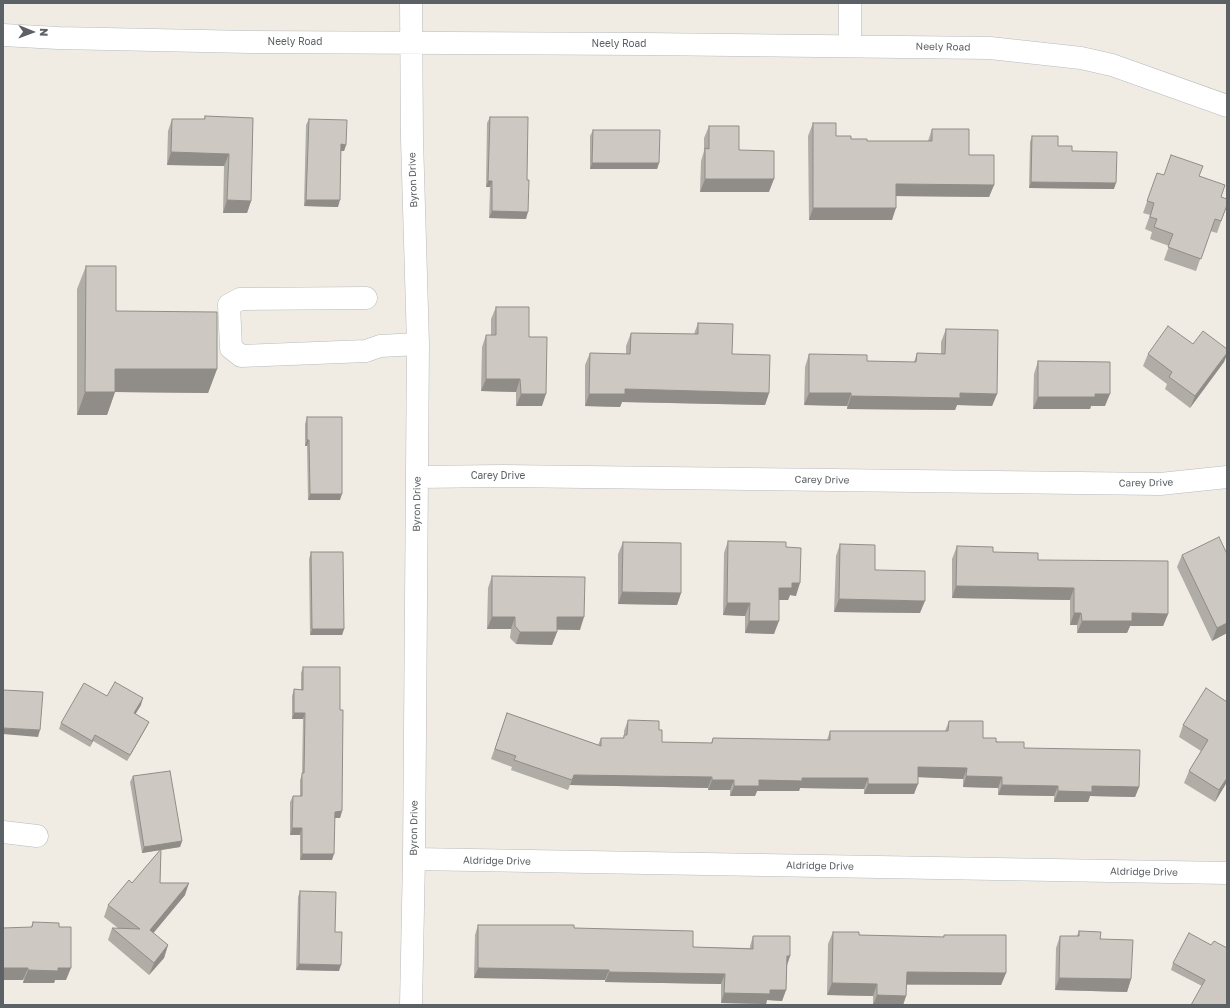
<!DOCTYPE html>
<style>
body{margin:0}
#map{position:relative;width:1230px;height:1008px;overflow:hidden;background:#f0ece3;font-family:"Golos Text",sans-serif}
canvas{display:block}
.frame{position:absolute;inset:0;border:4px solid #5b6165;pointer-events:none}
.north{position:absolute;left:12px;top:12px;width:40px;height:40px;-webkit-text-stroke:3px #fff;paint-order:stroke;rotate:91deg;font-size:11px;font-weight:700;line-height:16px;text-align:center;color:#5b6165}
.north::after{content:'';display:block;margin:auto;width:14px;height:18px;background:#5b6165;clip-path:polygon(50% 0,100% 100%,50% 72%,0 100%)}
</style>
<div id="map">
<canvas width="1230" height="1008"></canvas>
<div class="frame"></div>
<div class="north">N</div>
</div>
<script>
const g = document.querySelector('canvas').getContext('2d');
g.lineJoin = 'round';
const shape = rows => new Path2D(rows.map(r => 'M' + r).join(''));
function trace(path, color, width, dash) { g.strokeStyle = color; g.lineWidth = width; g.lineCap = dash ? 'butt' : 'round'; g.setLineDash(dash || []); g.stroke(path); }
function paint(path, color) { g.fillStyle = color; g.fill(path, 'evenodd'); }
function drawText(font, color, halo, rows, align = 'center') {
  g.font = font + ' "Golos Text",sans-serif'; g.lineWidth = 3; g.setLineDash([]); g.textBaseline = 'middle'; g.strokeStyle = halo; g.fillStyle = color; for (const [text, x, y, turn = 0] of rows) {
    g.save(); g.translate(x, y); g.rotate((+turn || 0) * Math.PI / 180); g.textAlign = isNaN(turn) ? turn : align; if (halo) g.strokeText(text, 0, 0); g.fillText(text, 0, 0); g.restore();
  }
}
const minor = shape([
 [3,35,58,38,250,42,645,44,990,48,1081,58,1112,65,1227,106],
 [850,46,850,3],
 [366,298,240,299,229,305,231,348,241,356,366,351,380,346,418,344],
 [417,477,503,476,1160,484,1227,477],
 [3,832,37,836],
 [414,859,1227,873],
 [411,1005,414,859,418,344,412,139,411,3]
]);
const wall = shape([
 [205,116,253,118,251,201,247,213,223,213,224,166,167,165,168,131,172,119,204,119],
 [490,117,527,180,526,219,489,218,490,187,486,187,487,123],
 [309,119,346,145,344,151,341,151,338,207,304,206,306,125],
 [813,123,836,136,851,139,867,141,928,141,932,129,969,155,994,185,989,197,896,196,892,220,809,220,808,136],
 [709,126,739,150,769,192,700,192,701,161,704,151,704,138],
 [593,130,659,163,657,169,590,169,590,136],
 [1032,136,1072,151,1114,189,1029,188,1030,142],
 [1157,173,1164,175,1199,176,1221,197,1227,205,1217,233,1210,231,1196,271,1164,260,1169,246,1150,239,1152,232,1145,229,1150,215,1143,213],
 [86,266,116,311,217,369,208,393,115,392,107,415,77,415,77,289],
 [496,307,529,337,542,406,516,406,516,392,481,391,482,347,486,335,491,335,491,319],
 [698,323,732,354,769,393,765,405,622,402,620,407,585,406,585,365,590,353,626,354,626,346,631,333,694,334],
 [946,329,997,394,992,406,957,405,955,410,847,409,847,406,804,405,805,367,809,354,867,361,914,362,917,353,941,354,941,342],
 [1193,344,1224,362,1190,408,1165,389,1167,384,1143,366,1148,354],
 [1038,361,1105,406,1091,406,1090,409,1033,409,1034,374],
 [307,417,340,500,308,500,307,446,305,446,305,424],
 [728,541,786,547,796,596,790,595,788,600,779,600,774,634,745,633,745,616,723,615,724,553],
 [623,542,681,593,677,605,618,604,618,554],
 [840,544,875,570,920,613,834,612,836,556],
 [957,546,1038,560,1168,614,1163,626,1130,626,1127,633,1077,633,1077,625,1070,625,1070,600,952,598,952,559],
 [311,552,344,629,342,635,310,635,309,559],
 [1227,554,1227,633,1212,641,1177,567,1182,555],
 [492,576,580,630,557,630,557,632,552,645,516,644,510,638,511,629,487,629,488,588],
 [303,667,340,710,342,811,340,818,335,818,332,860,300,860,300,835,290,835,290,802,293,796,300,796,300,780,302,774,303,719,292,719,292,696,294,689,301,690,301,673],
 [107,696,141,705,135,714,149,722,146,728,127,761,93,741,90,747,59,729,61,723],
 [1227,702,1227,782,1215,802,1184,783,1189,771,1201,751,1179,737,1183,725],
 [507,713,598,745,601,738,623,738,624,735,624,731,628,720,659,730,662,742,711,743,713,738,827,740,830,731,945,731,949,721,983,738,1024,748,1139,787,1135,797,1090,796,1088,802,1054,802,1054,796,998,795,998,788,963,787,963,779,918,777,914,794,864,794,864,789,800,788,799,791,757,791,755,796,730,796,730,790,708,790,708,788,570,785,568,790,511,770,512,767,491,759],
 [133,776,182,841,180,847,161,850,160,883,185,895,153,933,168,945,164,958,149,975,108,940,112,928,118,928,104,917,108,905,132,883,160,850,142,853,130,782],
 [300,891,335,932,339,971,296,970,298,897],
 [33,922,59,927,66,980,55,980,54,983,23,983,31,927],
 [478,925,574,928,693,947,750,948,750,946,753,936,790,956,787,966,786,990,782,1001,767,1000,766,1004,721,1003,721,984,605,982,605,980,474,978,475,935],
 [1079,931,1100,939,1131,979,1127,992,1055,990,1056,948,1060,936,1077,936],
 [833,932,859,935,943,937,944,935,1006,973,1001,985,906,985,906,996,903,1005,873,1005,873,996,827,995,828,944],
 [1211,945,1227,948,1202,986,1171,970,1173,963]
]);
const shadedWall = shape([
 [341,144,346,145,344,151,339,151],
 [171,152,229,154,224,166,167,165],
 [592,163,659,163,657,169,590,169],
 [705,179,774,179,769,192,700,192],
 [488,181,492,181,490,187,486,187],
 [1031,182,1116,183,1114,189,1029,188],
 [896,184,994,185,989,197,892,196],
 [227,200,251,201,247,213,223,213],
 [306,200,340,200,338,207,304,206],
 [813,208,896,208,892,220,809,220],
 [492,211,528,212,526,219,489,218],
 [1227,353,1227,355,1224,362,1190,408,1195,396],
 [115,369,217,369,208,393,115,392,107,415,77,415,85,392],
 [486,379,520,379,516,392,481,391],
 [625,389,769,393,765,405,622,402,620,407,585,406,589,394],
 [809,393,851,393,847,406,804,405],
 [960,393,997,394,992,406,957,405,955,410,847,409,851,396],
 [521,394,546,394,542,406,516,406],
 [1095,394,1110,394,1105,406,1091,406,1090,409,1033,409,1038,397],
 [307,440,309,440,307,446,305,446],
 [310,494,342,494,340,500,308,500],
 [792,583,800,583,796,596,790,595,788,600,775,600,779,588],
 [956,586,1074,588,1070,600,952,598],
 [622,592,681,593,677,605,618,604],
 [839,599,925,601,920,613,834,612],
 [727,603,750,603,745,616,723,615],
 [1074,613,1081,613,1077,625,1070,625],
 [1132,613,1168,614,1163,626,1130,626,1127,633,1077,633,1082,621],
 [492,617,515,617,511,629,487,629],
 [557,617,584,617,580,630,552,629],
 [749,621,779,621,774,634,745,633],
 [1227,623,1227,633,1212,641,1217,628],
 [312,629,344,629,342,635,310,635],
 [520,632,557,632,552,645,516,644],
 [143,698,141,705,132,720,134,713],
 [294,713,305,713,303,719,292,719],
 [149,722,146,728,127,761,130,755],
 [3,728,40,730,38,737,3,734],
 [95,735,93,741,90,747,92,741],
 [918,767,967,768,963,779,915,777],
 [574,775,712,777,708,788,570,785],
 [966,776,1002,777,998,788,963,787],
 [802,778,868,778,864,789,800,788,799,791,757,791,755,796,730,796,734,786,759,780],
 [1227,778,1227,782,1215,802,1219,790],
 [712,780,734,780,730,790,708,790],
 [868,784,918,784,914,794,864,794],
 [1002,785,1058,786,1054,796,998,795],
 [1092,786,1139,787,1135,797,1090,796,1088,802,1054,802,1058,791],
 [342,811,340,818,332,818,335,812],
 [292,828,302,828,300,835,290,835],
 [182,841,180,847,142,853,144,847],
 [302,854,334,854,332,860,300,860],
 [189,883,185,895,146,942,150,930],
 [168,945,164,958,149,975,154,963],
 [787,956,790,956,786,967],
 [299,964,341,965,339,971,296,970],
 [3,968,28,968,23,980,3,980],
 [58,968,71,968,66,980,55,980,54,983,23,983,28,970],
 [478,968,609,970,605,980,474,978],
 [609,972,725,974,721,984,605,982],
 [907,972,1006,973,1001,985,902,984],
 [1059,978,1131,979,1127,992,1055,990],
 [832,983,877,984,873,996,827,995],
 [770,990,786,990,782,1001,767,1000,766,1004,721,1003,724,993],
 [877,995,906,996,903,1005,873,1005]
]);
const building = shape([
 [205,116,253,118,251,201,227,200,229,154,171,152,172,119,205,119,205,116],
 [490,117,528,117,527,180,529,180,528,212,492,211,492,181,488,181,490,117],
 [309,119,347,120,346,145,341,144,340,200,306,200,309,119],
 [813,123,836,123,836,136,851,136,851,139,867,139,867,141,932,141,932,129,969,129,969,155,994,155,994,185,896,184,896,208,813,208,813,123],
 [709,126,739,126,739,150,774,151,774,179,705,179,705,148,709,149,709,126],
 [593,130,660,130,659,163,592,163,593,130],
 [1032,136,1058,136,1058,146,1072,146,1072,151,1117,152,1116,183,1031,182,1032,136],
 [1171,155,1203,166,1199,176,1225,185,1221,197,1227,199,1227,205,1221,221,1215,219,1201,259,1168,247,1173,234,1154,227,1157,219,1150,217,1154,203,1147,201,1157,173,1164,175,1171,155],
 [86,266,116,266,116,311,217,312,217,369,115,369,115,392,85,392,86,266],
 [496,307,529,307,529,337,547,337,546,394,521,394,520,379,486,379,486,335,496,335,496,307],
 [698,323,733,324,732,354,770,355,769,393,625,389,625,394,589,394,590,353,630,354,631,333,698,334,698,323],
 [1168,326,1193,344,1203,331,1227,349,1227,353,1195,396,1169,377,1172,372,1148,354,1168,326],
 [946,329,998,330,997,394,960,393,960,398,851,396,851,393,809,393,809,354,867,355,867,361,916,362,917,353,945,354,946,329],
 [1038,361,1110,362,1110,394,1095,394,1095,397,1038,397,1038,361],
 [307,417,342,417,342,494,310,494,309,440,307,440,307,417],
 [1219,537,1227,554,1227,623,1217,628,1182,555,1219,537],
 [728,541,786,542,786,547,801,548,800,583,792,583,792,588,779,588,779,621,749,621,750,603,727,603,728,541],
 [623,542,681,543,681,593,622,592,623,542],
 [840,544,875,545,875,570,925,571,925,601,839,599,840,544],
 [957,546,993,547,993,552,1038,553,1038,560,1168,561,1168,614,1132,613,1132,621,1082,621,1081,613,1074,613,1074,588,956,586,957,546],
 [311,552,343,552,344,629,312,629,311,552],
 [492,576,585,577,584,617,557,617,557,632,520,632,515,626,515,617,492,617,492,576],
 [303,667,340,667,340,710,343,710,342,811,335,812,334,854,302,854,302,828,292,828,293,796,302,796,302,773,304,773,305,713,294,713,294,689,303,690,303,667],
 [115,682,143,698,134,713,149,722,130,755,95,735,92,741,61,723,84,683,107,696,115,682],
 [1206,688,1227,702,1227,778,1219,790,1189,771,1208,740,1183,725,1206,688],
 [3,690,43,692,40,730,3,728,3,690],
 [507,713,601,746,601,738,624,738,624,735,627,735,628,720,659,721,659,730,662,730,662,742,712,743,713,738,830,740,830,731,948,731,949,721,983,721,983,738,996,738,996,742,1024,742,1024,748,1140,750,1139,787,1092,786,1092,792,1058,791,1058,786,1002,785,1002,777,966,776,967,768,918,767,918,784,868,784,868,778,802,778,802,781,759,780,759,786,734,786,734,780,712,780,712,777,574,775,572,780,514,760,516,756,495,749,507,713],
 [170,771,182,841,144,847,133,776,170,771],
 [161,849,160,883,189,883,150,930,168,945,154,963,112,928,140,929,108,905,129,880,132,883,161,849],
 [300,891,336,892,335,932,342,932,341,965,299,964,300,891],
 [33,922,59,923,59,927,71,927,71,968,58,968,58,971,28,970,28,968,3,968,3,928,32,927,33,922],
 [478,925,574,925,574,928,693,931,693,947,753,949,753,936,790,936,790,956,787,956,786,990,770,990,770,994,724,993,725,974,609,972,609,970,478,968,478,925],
 [1079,931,1101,932,1100,939,1133,940,1131,979,1059,978,1060,936,1079,936,1079,931],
 [833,932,859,932,859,935,944,937,944,935,1006,935,1006,973,907,972,906,996,877,995,877,984,832,983,833,932],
 [1189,933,1211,945,1214,941,1227,948,1227,1005,1191,1005,1205,980,1173,963,1189,933]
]);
const streetNames = [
 ["Neely Road",295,42],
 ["Neely Road",619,44],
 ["Neely Road",943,47,1],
 ["Byron Drive",413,180,-92],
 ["Carey Drive",498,476],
 ["Carey Drive",822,480,1],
 ["Carey Drive",1146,483,-1],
 ["Byron Drive",417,504,-89],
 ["Byron Drive",414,828,-89],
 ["Aldridge Drive",497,861,1],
 ["Aldridge Drive",820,866,1],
 ["Aldridge Drive",1144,872,1]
];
trace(minor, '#b6babf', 23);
trace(minor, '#fff', 22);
paint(wall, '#b0ada7');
paint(shadedWall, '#908d88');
paint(building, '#cdc9c2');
trace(building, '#908d88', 1);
drawText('10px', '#5b6165', '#fff', streetNames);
</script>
